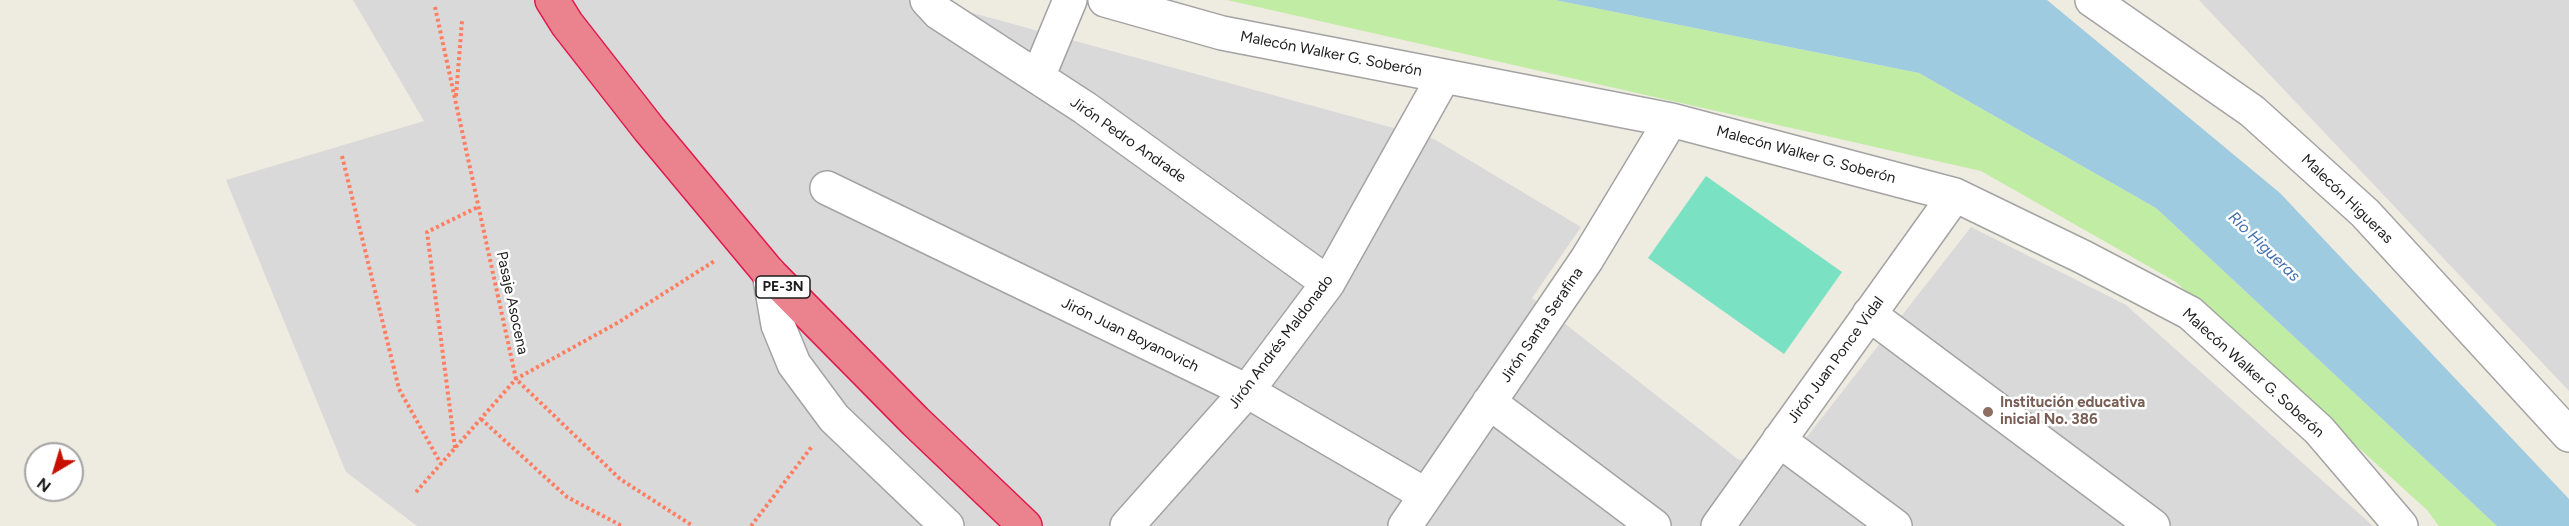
<!DOCTYPE html>
<meta charset="utf-8">
<style>
body{margin:0}
#map{position:relative;width:2569px;height:526px;overflow:hidden;background:#eeebe1;font-family:Figtree,sans-serif}
canvas{display:block}
.north{position:absolute;left:24px;top:442px;width:60px;height:60px;box-sizing:border-box;background:#fff;border:2px solid #a4a4a4;border-radius:50%;rotate:218deg;font-size:16px;font-weight:700;line-height:24px;text-align:center;color:#1c1c1c}
.north::after{content:'';display:block;margin:auto;width:21px;height:27px;background:#c81000;clip-path:polygon(50% 0,100% 100%,50% 72%,0 100%)}
</style>
<div id="map">
<canvas width="2569" height="526"></canvas>
<div class="north">N</div>
</div>
<script>
const g = document.querySelector('canvas').getContext('2d');
g.lineJoin = 'round';
function paint(path, color) { g.fillStyle = color; g.fill(path, 'evenodd'); }
const shape = rows => new Path2D(rows.map(r => 'M' + r).join(''));
function trace(path, color, width, dash) { g.strokeStyle = color; g.lineWidth = width; g.lineCap = dash ? 'butt' : 'round'; g.setLineDash(dash || []); g.stroke(path); }
function drawText(font, color, halo, rows, align = 'center') {
  g.font = font + ' Figtree,sans-serif'; g.lineWidth = 5; g.setLineDash([]); g.textBaseline = 'middle'; g.strokeStyle = halo; g.fillStyle = color; for (const [text, x, y, turn = 0] of rows) {
    g.save(); g.translate(x, y); g.rotate((+turn || 0) * Math.PI / 180); g.textAlign = isNaN(turn) ? turn : align; if (halo) g.strokeText(text, 0, 0); g.fillText(text, 0, 0); g.restore();
  }
}
const residential = shape([
 [353,0,925,0,1434,139,1581,227,1532,298,1739,460,1799,447,1971,227,2126,305,2373,526,417,526,346,472,226,180,424,121],
 [2199,0,2569,0,2569,391]
]);
const grass = shape([
 [1227,0,1555,0,1919,73,2156,208,2497,526,2439,526,2427,510,2176,282,1981,171]
]);
const pitch = shape([
 [1706,176,1842,272,1784,354,1648,258]
]);
const water = shape([
 [1555,0,2047,0,2280,193,2569,499,2569,526,2497,526,2156,208,1919,73]
]);
const path = shape([
 [435,7,516,379,620,479,693,526],
 [456,96,462,21],
 [342,156,399,389,441,464],
 [481,419,567,497,622,526],
 [455,448,427,232,478,207],
 [416,492,516,379,619,322,716,260],
 [751,526,813,445]
]);
const street = shape([
 [927,0,939,13,1085,108,1328,283],
 [1105,0,1222,33,1671,120,1955,195,2083,257,2190,313,2319,430,2401,526],
 [2092,0,2252,111,2365,213,2569,435],
 [1038,77,1070,0],
 [827,188,1247,391,1426,495],
 [769,273,778,325,794,364,834,418,947,526],
 [1869,314,2153,526],
 [1489,402,1654,526],
 [1779,440,1895,526],
 [1127,526,1247,391,1328,283,1444,76],
 [1405,526,1587,259,1671,120],
 [1718,526,1955,195]
]);
const highway = shape([
 [552,0,567,24,649,129,769,273,915,421,1025,526]
]);
const markers = [
 [1988,412,6,"#8d6e63"]
];
const shields = [
 [783,287,54]
];
const shieldNames = [
 ["PE-3N",783,287]
];
const streetNames = [
 ["Malecón Walker G. Soberón",1331,54,11],
 ["Jirón Pedro Andrade",1128,140,35],
 ["Malecón Walker G. Soberón",1806,155,15],
 ["Malecón Higueras",2347,199,44],
 ["Pasaje Asocena",512,303,78],
 ["Jirón Santa Serafina",1542,325,-56],
 ["Jirón Juan Boyanovich",1130,335,26],
 ["Jirón Andrés Maldonado",1281,342,-53],
 ["Jirón Juan Ponce Vidal",1836,360,-54],
 ["Malecón Walker G. Soberón",2253,373,42]
];
const educationNames = [
 ["Institución educativa",2000,403],
 ["inicial No. 386",2000,420]
];
const waterNames = [
 ["Río Higueras",2264,247,44]
];
paint(residential, '#dad9d9');
paint(grass, '#c1eca3');
paint(pitch, '#7ae2c3');
paint(water, '#9ecbdf');
trace(street, '#a3a3a3', 36);
trace(highway, '#e01a4e', 36);
trace(path, '#ff7e61', 4, [3, 3]);
trace(street, '#fff', 33);
trace(highway, '#eb838e', 33);
for (const [x, y, r, color] of markers) { const dot = new Path2D(); dot.arc(x, y, r, 0, 2 * Math.PI); g.fillStyle = color; g.fill(dot); trace(dot, '#fff', 2); }
for (const [x, y, w] of shields) { const box = new Path2D(); box.roundRect(x - w / 2, y - 11, w, 22, 4.5); g.fillStyle = '#fff'; g.fill(box); trace(box, '#1c1c1c', 1.5); }
drawText('bold 14px', '#1c1c1c', null, shieldNames);
drawText('15px', '#1c1c1c', '#fff', streetNames);
drawText('bold 15px', '#785e54', '#fff', educationNames, 'left');
drawText('italic 16px', '#4471b0', '#fff', waterNames);
</script>
